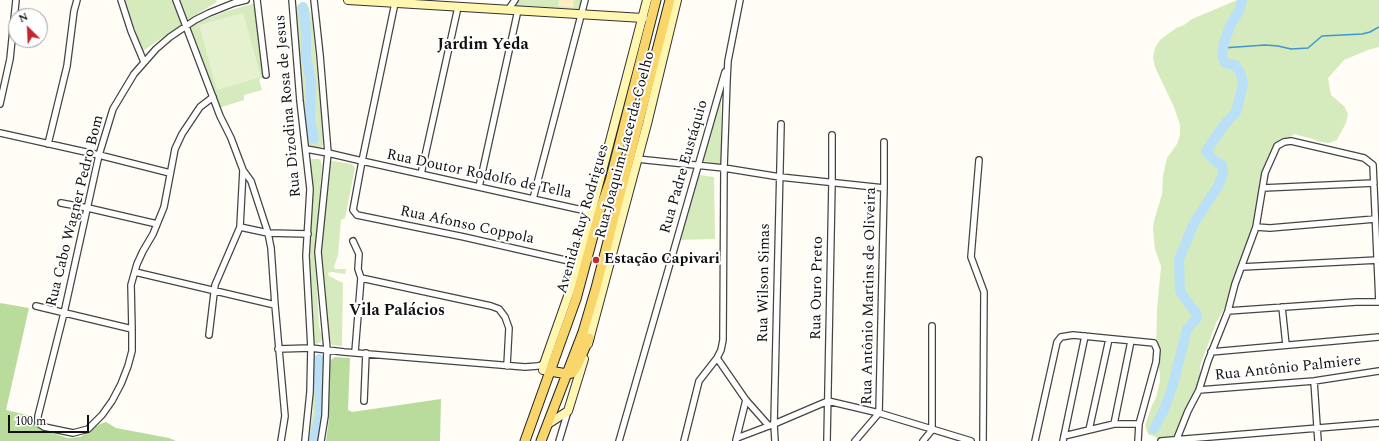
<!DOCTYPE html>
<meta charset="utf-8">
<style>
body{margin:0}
#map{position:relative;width:1379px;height:441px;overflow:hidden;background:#fffdf5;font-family:Spectral,serif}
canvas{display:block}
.north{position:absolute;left:8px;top:8px;width:40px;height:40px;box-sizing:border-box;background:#fff;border:1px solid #a0a0a0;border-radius:50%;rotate:336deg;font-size:11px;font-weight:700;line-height:16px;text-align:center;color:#111}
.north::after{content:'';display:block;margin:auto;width:14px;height:18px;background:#c4262e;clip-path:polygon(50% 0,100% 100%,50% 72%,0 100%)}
.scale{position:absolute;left:8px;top:415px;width:81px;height:18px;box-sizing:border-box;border:2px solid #111;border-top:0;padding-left:5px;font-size:12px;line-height:14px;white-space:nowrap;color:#111;-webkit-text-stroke:3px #fff;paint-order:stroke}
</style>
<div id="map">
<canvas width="1379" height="441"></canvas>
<div class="north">N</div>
<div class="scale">100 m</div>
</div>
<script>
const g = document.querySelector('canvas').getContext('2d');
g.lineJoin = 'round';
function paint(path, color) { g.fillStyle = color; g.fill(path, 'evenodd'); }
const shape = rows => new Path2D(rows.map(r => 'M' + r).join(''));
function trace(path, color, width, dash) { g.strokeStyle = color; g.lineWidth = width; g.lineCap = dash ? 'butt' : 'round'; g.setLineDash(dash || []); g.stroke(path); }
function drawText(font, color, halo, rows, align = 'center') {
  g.font = font + ' Spectral,serif'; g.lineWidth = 4; g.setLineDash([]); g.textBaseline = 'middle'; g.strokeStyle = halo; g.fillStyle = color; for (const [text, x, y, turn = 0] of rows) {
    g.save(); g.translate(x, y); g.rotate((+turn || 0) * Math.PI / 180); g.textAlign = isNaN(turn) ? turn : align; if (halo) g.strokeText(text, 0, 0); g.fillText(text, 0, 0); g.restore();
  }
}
const green = shape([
 [124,0,172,0,182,23,181,25,143,51,140,44],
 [178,0,216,0,217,2,185,21],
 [519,0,581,0,580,7,577,10,574,11,518,7,517,4],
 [1237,0,1379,0,1379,47,1368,50,1344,60,1328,78,1331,95,1344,106,1348,114,1346,123,1337,140,1329,143,1320,142,1313,139,1294,134,1275,154,1274,162,1270,170,1233,293,1216,323,1200,366,1200,376,1195,393,1179,432,1171,438,1163,440,1148,434,1145,426,1152,405,1156,398,1160,381,1160,373,1156,353,1157,310,1161,266,1155,249,1153,229,1154,221,1162,194,1163,176,1167,158,1177,144,1180,135,1180,125,1174,107,1155,67,1153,58,1155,48,1160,40,1176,28,1184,25,1192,19],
 [259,2,268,76,259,79,262,90,244,95,244,100,219,108,187,27,224,12],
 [299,4,305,4,309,7,312,19,322,119,323,145,321,148,318,149,308,146,307,143,300,65,296,7],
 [721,93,721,164,703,161],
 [311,159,319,159,321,161,322,166,315,254,319,325,322,338,321,342,316,344,312,341,311,297,308,259,309,163],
 [333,161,352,164,355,168,345,218,341,220,338,255,334,267,335,269,346,269,345,274,332,272,328,273,329,276,343,283,342,343,342,346,340,346,332,345,329,340,321,257,321,237,329,165,330,162],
 [693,174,714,177,715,239,676,240],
 [314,357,322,357,322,407,319,441,309,441,313,410]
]);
const forest = shape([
 [0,303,29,308,6,410,32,416,35,424,40,428,49,432,68,438,80,437,100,424,106,422,116,428,169,438,176,441,0,441],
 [335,357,350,358,348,410,352,412,441,399,440,441,326,441,329,419,329,364,331,360]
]);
const sand = shape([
 [559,0,574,0,573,8,558,6]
]);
const pitch = shape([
 [243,13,261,77,217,90,199,25]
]);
const stream = shape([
 [1223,48,1265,45,1278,46,1291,49,1308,48,1322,36,1362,34,1370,32,1379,27]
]);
const river = shape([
 [303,7,306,31,306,56,311,82,310,121,314,139],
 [1154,429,1164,410,1172,388,1187,329,1197,318,1196,313,1180,292,1179,259,1194,223,1218,186,1223,174,1222,165,1215,161,1206,151,1225,124,1236,112,1240,97,1243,83,1240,72,1235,65,1225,63,1222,55,1224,43,1230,26,1240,9,1242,0],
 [314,441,320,415,320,393,318,380,319,359]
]);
const street = shape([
 [121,0,131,31,144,62],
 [176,0,220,116,231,138,243,170,240,227,215,285,209,335],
 [257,0,266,75],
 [292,0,300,101,310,189,306,256,311,348,310,392,305,441],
 [314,0,320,55,328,153,318,252,327,349,325,416,321,441],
 [395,3,362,161,353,210,357,215,464,237,578,263],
 [508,10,515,0],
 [213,97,200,107,182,134,175,149,164,207,153,234,143,251,137,264,131,285,132,329,132,351,128,366,121,384,112,401,102,415,88,429,73,433,44,427,38,423,38,416,64,313,99,155,113,109,134,74,156,49,170,37,195,20,209,13,234,3,246,0],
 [0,104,10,59,16,0],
 [0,133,99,155,170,173],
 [48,144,67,66,74,11,77,0],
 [306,149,328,153,362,161,591,212],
 [637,159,724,168,780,177,884,188],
 [979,160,971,257,984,292,983,441],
 [243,170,251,181,268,233,271,248,275,305,285,416,281,441],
 [421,174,458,7],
 [479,187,518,10],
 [1263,188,1374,183],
 [533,199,585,0],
 [61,203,88,208,157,224],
 [240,227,268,233,308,234],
 [1256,227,1270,228,1375,219],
 [353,241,359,254,358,269,361,278,355,352],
 [1242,267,1378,260],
 [135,272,275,305],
 [361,278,491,306,499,309,505,317,509,328,507,366],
 [36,306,132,329],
 [1282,307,1286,345],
 [1228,311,1356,302,1379,302],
 [278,349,311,348,344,352,525,367,538,366,544,364],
 [1211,352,1379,337],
 [717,358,746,400,769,426],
 [1314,381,1318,441],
 [1199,390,1314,381,1379,371],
 [364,401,366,353],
 [1114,424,1131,341],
 [1089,430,1109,339],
 [1064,436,1114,424,1139,424],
 [737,438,774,424,828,401,879,413,971,441],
 [736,440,746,400],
 [559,441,568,411],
 [619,441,725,72],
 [684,441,699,381,717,358,721,350,723,340,724,168,727,80,728,61,740,0],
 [775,441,774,424,781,124],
 [827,441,832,183,832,135],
 [855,441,879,413,884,188,884,142],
 [923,441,932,430,932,326],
 [1035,441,1057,342,1061,337,1073,335,1154,343,1157,350,1156,362,1139,424,1138,441],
 [1063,441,1085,336],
 [1161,441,1379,423],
 [1176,441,1188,411,1199,390,1208,361,1228,311,1235,284,1256,227,1265,173,1277,146,1284,142,1291,141,1364,158,1373,165,1379,302]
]);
const secondary = shape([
 [348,0,643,18],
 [588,344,647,124,677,0],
 [550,371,543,370,544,364,573,282,647,0],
 [548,424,568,411,584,359]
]);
const primary = shape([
 [550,371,567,374,572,373,577,366,589,338],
 [525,441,576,299,600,210,610,181,656,0],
 [541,441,583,332,596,288,670,0]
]);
const markers = [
 [596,260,4,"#c4262e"]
];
const streetNames = [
 ["Rua Dizodina Rosa de Jesus",289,106,-95],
 ["Rua Joaquim Lacerda Coelho",626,145,-75],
 ["Rua Padre Eustáquio",685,167,-74],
 ["Rua Doutor Rodolfo de Tella",479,175,12],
 ["Rua Cabo Wagner Pedro Bom",76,211,-76],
 ["Avenida Ruy Rodrigues",584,219,-74],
 ["Rua Afonso Coppola",467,226,12],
 ["Rua Wilson Simas",765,283,-89],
 ["Rua Ouro Preto",818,288,-89],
 ["Rua Antônio Martins de Oliveira",870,296,-89],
 ["Rua Antônio Palmiere",1288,369,-6]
];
const poiNames = [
 ["Estação Capivari",604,260]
];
const neighbourhoodNames = [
 ["Jardim Yeda",483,46],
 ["Vila Palácios",397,312]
];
paint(green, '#d5ebbd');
paint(forest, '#b9dc9c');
paint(sand, '#fbeec1');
paint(pitch, '#e6f2cf');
trace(stream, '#3f96cf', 1.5);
trace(river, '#b9e0f7', 10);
trace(street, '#444', 8);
trace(secondary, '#333', 10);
trace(primary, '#222', 11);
trace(street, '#fff', 5.5);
trace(secondary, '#fff6b0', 8);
trace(primary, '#f9d66b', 9);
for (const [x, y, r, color] of markers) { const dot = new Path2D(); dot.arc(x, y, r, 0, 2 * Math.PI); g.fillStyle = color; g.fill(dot); trace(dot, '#fff', 1.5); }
drawText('15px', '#111', '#fff', streetNames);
drawText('bold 15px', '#111', '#fff', poiNames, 'left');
drawText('bold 16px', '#111', '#fff', neighbourhoodNames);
</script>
